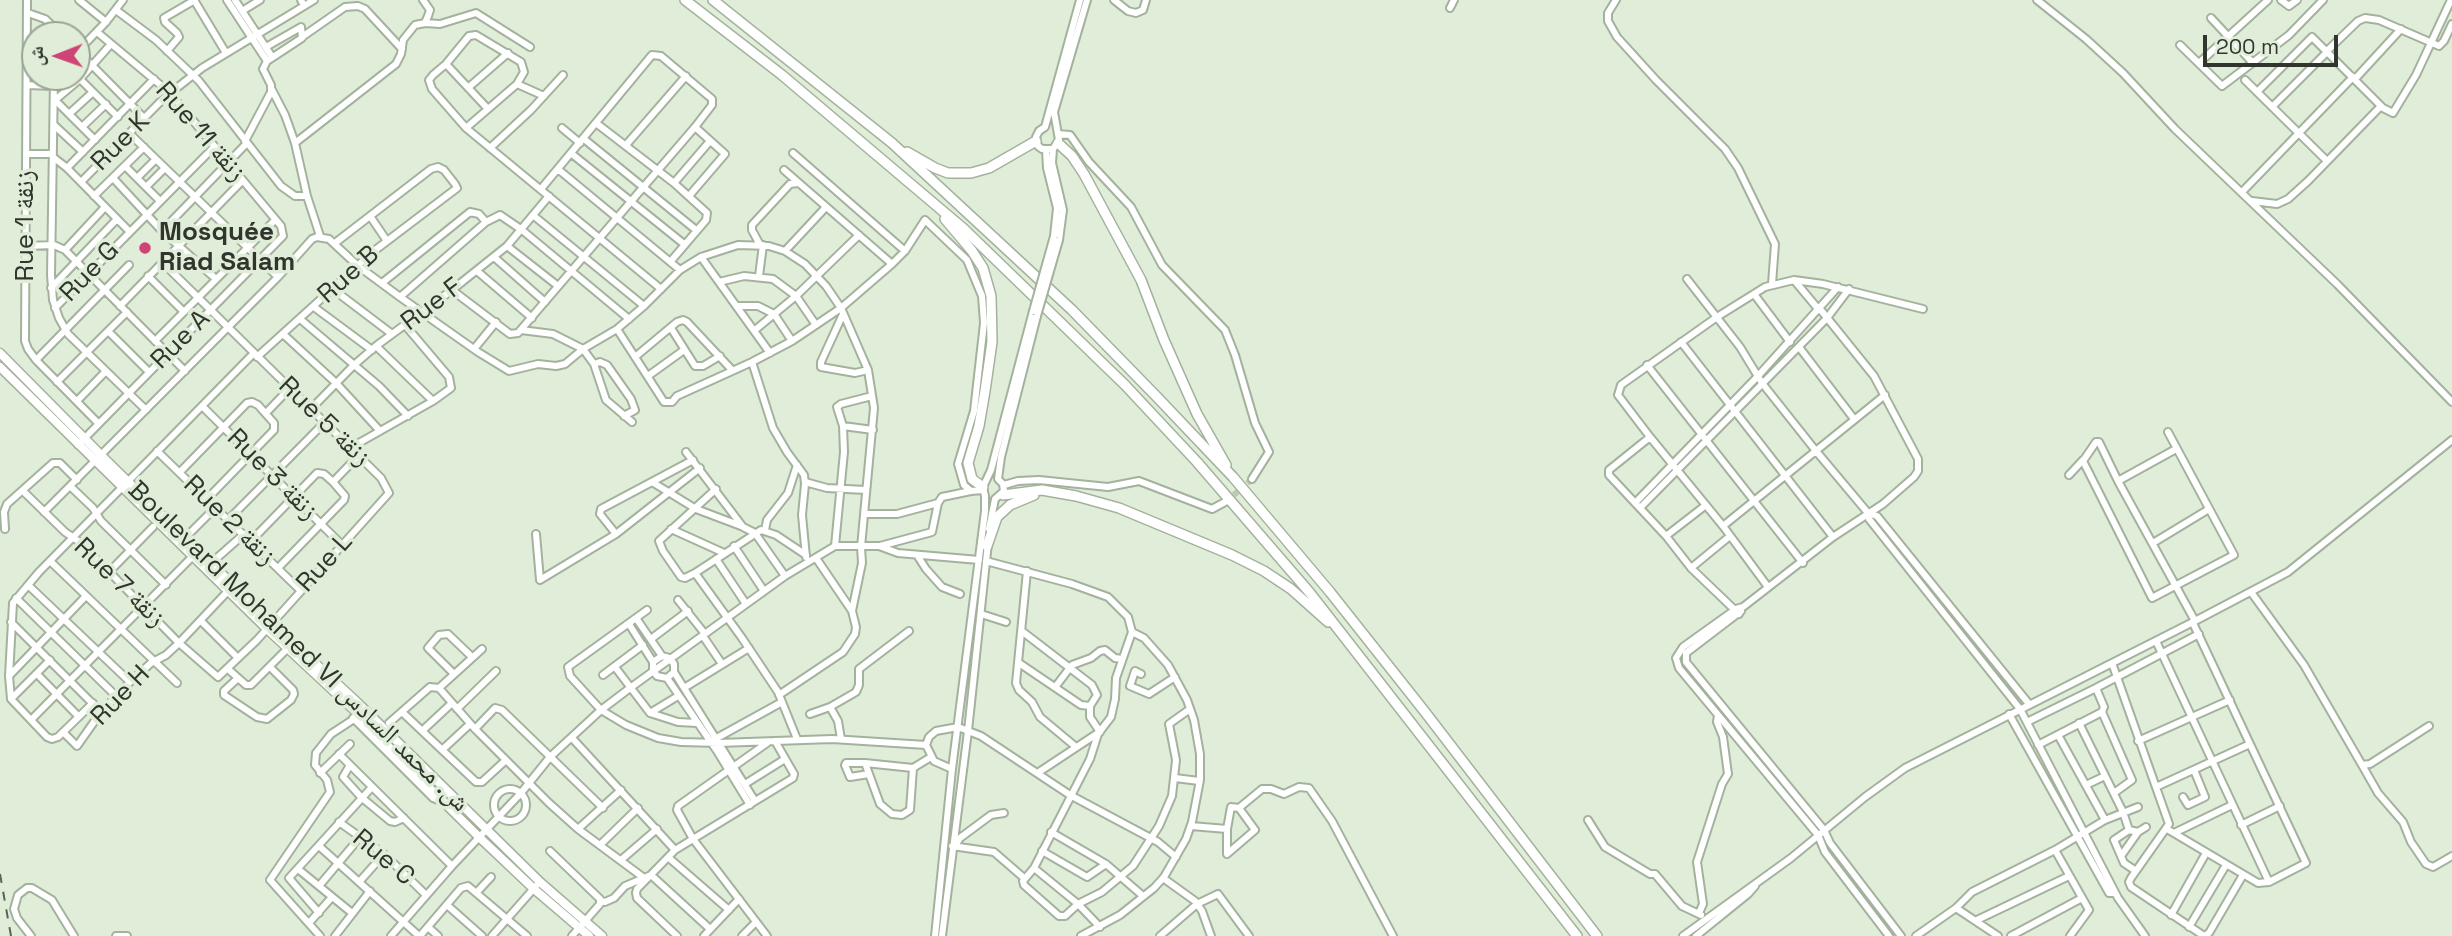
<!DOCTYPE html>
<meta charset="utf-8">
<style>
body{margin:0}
#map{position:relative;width:2452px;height:936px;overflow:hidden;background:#e0eed9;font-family:"Space Grotesk","Noto Naskh Arabic",sans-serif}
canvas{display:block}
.north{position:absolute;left:21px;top:21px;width:70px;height:70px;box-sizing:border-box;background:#e0eed9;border:2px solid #9aa494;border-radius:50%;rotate:269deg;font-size:19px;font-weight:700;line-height:28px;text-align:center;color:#30352d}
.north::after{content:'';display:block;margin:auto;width:24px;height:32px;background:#cf4477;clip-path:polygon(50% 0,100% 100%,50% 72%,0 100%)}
.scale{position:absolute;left:2203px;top:35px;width:135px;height:32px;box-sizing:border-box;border:4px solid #30352d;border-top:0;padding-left:9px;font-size:21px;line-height:24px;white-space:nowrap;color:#30352d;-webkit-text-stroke:5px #e0eed9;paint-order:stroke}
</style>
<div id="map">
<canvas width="2452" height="936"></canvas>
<div class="north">ش</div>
<div class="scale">200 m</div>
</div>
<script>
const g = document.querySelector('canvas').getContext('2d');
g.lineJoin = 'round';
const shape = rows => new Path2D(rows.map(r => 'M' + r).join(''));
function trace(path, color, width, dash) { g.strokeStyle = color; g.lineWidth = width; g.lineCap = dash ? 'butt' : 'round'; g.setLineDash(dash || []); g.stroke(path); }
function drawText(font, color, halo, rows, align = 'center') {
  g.font = font + ' "Space Grotesk","Noto Naskh Arabic",sans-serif'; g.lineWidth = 7; g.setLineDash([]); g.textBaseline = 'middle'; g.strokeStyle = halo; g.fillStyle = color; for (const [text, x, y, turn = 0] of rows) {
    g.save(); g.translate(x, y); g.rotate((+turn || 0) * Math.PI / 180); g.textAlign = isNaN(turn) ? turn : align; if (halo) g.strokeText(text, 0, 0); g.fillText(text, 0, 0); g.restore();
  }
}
const minorTunnel = shape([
 [1227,501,1252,479]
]);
const minor = shape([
 [27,0,25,341,28,349,36,360,98,423],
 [79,0,106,22],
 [194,0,226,53],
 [227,0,267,61],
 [235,0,272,57],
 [301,0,302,2],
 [1114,0,1128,11,1136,13,1143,10,1146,0],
 [1616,0,1608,13,1608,21,1617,37,1656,80,1725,149,1738,168,1775,244,1772,284],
 [2037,0,2086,39,2123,73,2175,129,2337,284,2452,402],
 [2281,0,2289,6,2297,0],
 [1450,8,1454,0],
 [116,10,156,40,199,81,281,186,295,196,307,196],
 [242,11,260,0],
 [28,13,45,19,62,35],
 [2211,18,2252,62],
 [425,23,440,24,476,13,530,47],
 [302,37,345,7,358,6,365,9,402,49],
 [2180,45,2222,86,2289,35,2323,0],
 [266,47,301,27,302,38,267,61],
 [77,50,144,118],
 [2325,50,2383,108,2393,113,2416,75,2451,0],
 [167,51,179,37,177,33,165,22,164,18,195,0],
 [77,52,106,22,123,0],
 [2199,63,2268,0],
 [446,64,488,109],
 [54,77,51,275,53,300,59,318,68,334,146,410],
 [80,79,118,117],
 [2355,79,2401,29],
 [2245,80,2326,160],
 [517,84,544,96],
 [27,85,54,86],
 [469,87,508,53],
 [271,88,285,115,295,143],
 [2257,92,2312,37,2325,50,2328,50,2358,21,2365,18,2379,20,2439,46,2444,41,2452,24],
 [54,101,80,79,111,44],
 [56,101,95,140],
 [2272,107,2327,52],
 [69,114,93,92],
 [596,123,674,183,707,213,706,220,671,261],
 [54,125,83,152],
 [82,127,106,104],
 [466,128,517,84,524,72,521,62,476,35,469,36,446,64,433,75,429,80,432,89,466,128,661,289],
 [562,128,580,143],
 [129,133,278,277],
 [1058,134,1070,135,1089,162,1131,207,1162,265,1225,330,1235,355,1255,423,1269,452,1252,479],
 [584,139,696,230],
 [245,141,271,92,271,85,263,69,267,61],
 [626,145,686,76],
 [490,148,531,110,563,75],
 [1053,149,1042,149,1038,146,1036,137,1039,131,1045,127,1080,0],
 [1046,150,1047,168,1057,208,1054,236],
 [793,153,905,251],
 [26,154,53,154],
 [572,154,684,244],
 [53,157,67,168,130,232],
 [125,166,159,200],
 [67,168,154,79],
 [559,170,680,270],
 [784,170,892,264],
 [113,178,162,231,216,279],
 [137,178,156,159],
 [81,182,164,98,202,68,314,0],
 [674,183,710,141],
 [146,187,165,168],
 [2242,192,2353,77],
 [94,196,144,147],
 [689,196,725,154,695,127],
 [2252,201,2277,204,2288,199,2308,181,2381,106],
 [370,216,387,241],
 [534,216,644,306],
 [162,231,247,143],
 [320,236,307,196,295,143,396,64,401,54,403,40,415,25,425,23,428,16,430,10,423,0],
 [1059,240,1063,210,1052,163,1053,149,1059,140,1054,112,1087,0],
 [760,245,752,230,752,225,790,184,798,183],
 [25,246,54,245,65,250,185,371],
 [507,246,558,286],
 [65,250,105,207],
 [785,251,826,207],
 [494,257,545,302],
 [701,257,770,353],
 [477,271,532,318],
 [148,276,184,312],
 [759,276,763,245],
 [1687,279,1740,347,1762,383,1816,451,1868,513,1869,519,2020,709,2118,898,2145,936],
 [1794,280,1819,310],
 [719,282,744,276,773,279,796,296,816,325],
 [382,283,470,212,479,214,486,222],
 [51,288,117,219],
 [334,290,392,334],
 [452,290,510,334,518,333,695,127,712,105,712,99,661,56,652,55,541,189],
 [1754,294,1790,342],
 [400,297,486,222,500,215,522,230,629,319],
 [120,306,242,181],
 [737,306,758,306,774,314,792,341],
 [314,307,372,350],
 [55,308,214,147],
 [1820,309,1874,376,1918,459,1918,471,1914,477,1883,504,1833,537,1743,607,1736,609,1683,647,1676,658,1679,668,1818,835,1825,852,1889,936],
 [843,314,821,362,821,367,855,373,868,370],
 [300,319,379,386,408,416],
 [671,328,695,366,703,366,720,356],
 [617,329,664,402,672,402,677,396,752,362,792,341,841,308,892,264,905,251,925,220,967,260,982,296,984,323,974,411,958,464,964,485,971,491,983,490],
 [521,330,553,334,583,349,594,364,606,400,632,422],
 [755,330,796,296,859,235],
 [108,331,149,372],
 [283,334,336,383,380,431],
 [155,341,275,220],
 [1681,342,1833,537],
 [376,346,433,401],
 [1799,347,1854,419],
 [474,349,496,322],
 [257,357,374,251,457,188,455,184,444,170,438,167,431,169,335,243],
 [635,357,677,322,683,320,687,322,732,370],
 [36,360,129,265],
 [752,362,773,428,787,452,804,475,805,484,802,515,806,557],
 [594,364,600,362,607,365,631,399,635,410,624,416],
 [1647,365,1803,563],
 [648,376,684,350],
 [57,382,127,312],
 [77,401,106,371],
 [202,406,342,545],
 [310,410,354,365,376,346,452,290,507,246,549,196],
 [266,413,289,389],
 [843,426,873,430],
 [1650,437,1618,395,1621,385,1717,317,1765,287,1794,280,1823,284,1923,309],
 [78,445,283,236,281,226,170,93,97,32],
 [350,448,433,401,451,388,449,377,405,325],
 [2176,449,2118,481,2195,621],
 [157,451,301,591],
 [686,452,743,527,755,533,785,576],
 [180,472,247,403,252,402,258,405,274,423,274,430,207,499],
 [2069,475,2083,460],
 [2118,481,2099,442,2096,442,2083,461,2152,598,2234,555,2168,432],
 [333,482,358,456],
 [652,482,696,509,741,526],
 [805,482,827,488,866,490],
 [1004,485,1018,481,1039,480,1108,487,1139,481,1212,509,1225,502],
 [70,486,93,508,101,521,166,585],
 [716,489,659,541,663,551,681,577,685,578,695,573,761,530,776,535,806,555],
 [23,491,65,532,81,543,179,643,218,677,257,640,389,493,381,478,162,262],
 [938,503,942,497,971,491],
 [1635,503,1758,376,1838,287],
 [1640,508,1827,318,1849,289],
 [44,512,278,277,312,239,317,237,329,239,358,266,400,297,478,352,509,371,538,364,556,366,565,364,583,349,617,329,644,306,680,270,701,257,738,245,769,246,785,251,805,264,826,286,841,308,868,370,874,408,861,547,862,563,852,611,856,627,855,634,843,652,779,695],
 [1868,513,1877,516,2029,704],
 [865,514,897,514,938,503,932,532,880,546],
 [228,520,324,423],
 [1723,526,1885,395],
 [5,529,4,512,7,504,53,463,60,463,77,480],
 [671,529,724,553],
 [989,529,995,499,1004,491,1003,484,998,479,1001,457,1037,316],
 [765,530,767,520,788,493,797,465],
 [536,534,540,580,616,534,700,468],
 [616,534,600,514,601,509,693,460],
 [1666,536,1706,505],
 [183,540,216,507],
 [251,541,317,473,324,474,333,482,345,496,344,500,278,568],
 [2153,543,2209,509],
 [734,546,764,591],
 [835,546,844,452,843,426,837,407,841,404,872,396],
 [917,555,926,569,942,587,960,594],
 [816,558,852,611],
 [716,559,746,604],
 [50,561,177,683],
 [986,561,1072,584,1108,597,1128,617,1132,632,1144,638,1168,665,1187,700,1194,720,1200,754,1200,780,1192,822,1186,839,1164,877,1154,888,1120,915,1081,936],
 [209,565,244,534],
 [1691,568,1730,536],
 [110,571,153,527],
 [1027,571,1016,683,1019,690,1032,702,1040,717,1076,747],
 [695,573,742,638,778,692,797,739],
 [28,585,130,682],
 [2251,592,2304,665,2362,765,2370,764,2429,726],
 [16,598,116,696],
 [678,600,705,634],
 [647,610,568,667,570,676,601,710,626,725,658,738,681,742,719,743,832,739,926,745],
 [1741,611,1686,653,1686,662,1824,830,1830,843,1901,936],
 [981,614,1006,622],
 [1739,614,1691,568,1666,536,1609,475,1609,470,1650,437,1723,526,1768,587],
 [636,618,662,656],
 [201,621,238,658],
 [11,622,101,712],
 [629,624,653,662,653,670,657,676,667,678,674,672,674,664,669,658,662,656,653,662],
 [1023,632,1092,685,1097,695,1090,706,1090,717,1100,732],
 [703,636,722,664],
 [651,639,688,611],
 [2156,641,2269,882],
 [1019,663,1081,705,1090,706],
 [2112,663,2169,824,2131,878,2129,882,2131,887,2204,936,2209,933,2243,875],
 [615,667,650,713,678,722,697,723],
 [228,669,246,685,251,685,288,648],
 [674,672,755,801],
 [37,674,78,716],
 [454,674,428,648,439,635,448,634,472,657],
 [1141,674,1135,671,1130,686,1149,694,1175,677],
 [603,675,643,645],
 [9,676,86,596],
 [238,678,224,691,224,695,257,717,267,719,291,700,294,694,293,690,270,667],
 [667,678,717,751,750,805],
 [1056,686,1072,665,1091,658,1100,651,1105,650,1115,658,1122,659],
 [439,688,482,649],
 [684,688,749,648],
 [2096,688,2199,634],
 [11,699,50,660],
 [93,703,58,737,52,739,47,737,11,699,9,676,13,603,39,572,253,354],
 [830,707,838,721,841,739],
 [457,709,496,671],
 [402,712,476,782,482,782,506,760],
 [650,713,678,696],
 [810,714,830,707,856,692,859,685,859,669,909,631],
 [2009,714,2109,893,2115,893],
 [353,718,433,798,441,801],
 [31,720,193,556],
 [2027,722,2096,688,2104,707,2102,712,2132,780,2114,793],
 [389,723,430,687,439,688,475,729,549,803,578,829,644,878],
 [2079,723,2123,812,2129,830],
 [475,729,495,708,502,710,603,808],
 [422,731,452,703],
 [63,732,77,746,101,712,130,682,151,663,166,655,179,643,228,591],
 [2058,735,2105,820],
 [572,738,675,850],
 [715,739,782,702],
 [2138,741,2230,700],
 [767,743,678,806,677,810,693,839,793,778,794,774,775,741],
 [2038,745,2102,712],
 [442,750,470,724],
 [339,754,452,866],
 [865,763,880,804,892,814,902,815,910,810,913,768],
 [350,765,343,777,361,797,390,821,395,822,404,818],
 [2362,765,2378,793,2403,822,2411,842,2426,864,2433,867,2452,856],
 [952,769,934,761,926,745,929,737,936,731,958,727,981,736,1070,795,1158,842,1176,857],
 [1039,772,1098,733],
 [320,773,350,744],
 [869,774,850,777,845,765,846,763,865,763,913,768,931,757],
 [1175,778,1199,781],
 [745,784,785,759],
 [2086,785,2105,776],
 [2156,787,2250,744],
 '494 805a16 16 0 1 1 32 0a16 16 0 1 1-32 0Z',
 [2183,797,2188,805,2205,797,2194,770],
 [1231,807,1239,808,1255,830,1227,854,1227,829,1231,807],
 [1239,808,1262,789,1271,789,1284,794,1299,787,1309,788,1332,821,1393,936],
 [1588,820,1605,847,1650,874,1655,874,1682,906,1701,915],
 [339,822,384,854,426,895],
 [2241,825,2280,806],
 [1191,826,1227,829],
 [578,829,621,790],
 [2167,829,2258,883,2269,882,2306,863,2193,623],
 [1051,832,1106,864,1143,896],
 [2174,833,2232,805],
 [600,845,638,808],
 [319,846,419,936],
 [952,846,994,852,1024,878],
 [955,846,960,838,991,815,1004,813],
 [2055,850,2089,910,2070,936],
 [550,851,600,899,600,904,572,936],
 [1042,851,1087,877,1106,864],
 [2121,856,2138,832],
 [669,858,729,910],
 [621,860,657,829],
 [1034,868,1078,904,1102,892,1133,866,1159,826,1172,796,1176,760,1169,724,1190,709],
 [298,869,352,913],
 [2136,871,2124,863,2114,840,2129,830,2138,832,2146,827],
 [289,878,372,787],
 [289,878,319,913],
 [1163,878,1195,901,1202,911,1211,936],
 [270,880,330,792,327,780,315,765,316,753,331,734,354,719],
 [270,880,320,936],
 [360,881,384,854],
 [319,886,361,836],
 [477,892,491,877],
 [601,901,605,902,614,898,625,886,651,875,710,929],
 [447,905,482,936],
 [1956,908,1998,936],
 [1699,913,1703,904,1697,862,1722,784,1728,774,1723,737,1717,722,1718,715],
 [2171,915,2206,853],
 [1977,920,2069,876],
 [309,923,332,897],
 [428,927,438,936],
 [1100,927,1078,904,1065,916,1059,916,1024,885,1023,881,1034,868,1090,759,1098,734,1111,717,1115,699,1116,678,1132,632],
 [2189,927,2226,865],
 [31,936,17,918,14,909,18,895,27,888,32,888,52,900,74,936],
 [116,936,127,936],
 [335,936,370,891],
 [391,936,452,866,521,793,550,757,601,710,630,688,785,576,835,546,879,546,898,553,979,560],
 [420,936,461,888,468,886,527,936],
 [492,936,536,886],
 [677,936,637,898,636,893,637,889,675,850,693,839,767,936],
 [704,936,739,899],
 [742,936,756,922],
 [935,936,952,769,985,511,985,496,983,487,991,470,1033,311],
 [942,936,968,731,988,543],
 [1160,936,1197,904,1218,894,1249,936],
 [1683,936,1791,858,1865,797,1905,768,2195,621,2288,572,2452,440],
 [1696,936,1748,894,1755,886],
 [1916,936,1956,908,1972,892,2055,850,2105,820,2138,807],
 [2011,936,2082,898]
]);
const major = shape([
 [0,353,107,461,276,627,359,704,540,882,602,936],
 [0,367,266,628,354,710,400,759,479,837,534,889,589,936]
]);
const highway = shape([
 [685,0,782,75,964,229,1125,385,1197,462,1310,593,1577,936],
 [713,0,892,143,1072,310,1156,396,1233,477,1330,592,1425,712,1597,936],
 [1058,143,1072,156,1084,174,1141,280,1164,340,1197,414,1226,465],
 [907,152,935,168,948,173,971,173,989,168,1036,141],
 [945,219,972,251,983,268,991,296,992,342,985,391,979,426,968,463,972,479,983,487],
 [1003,495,1042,490,1076,496,1119,508,1232,555,1264,571,1291,589,1328,622],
 [987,546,997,517,1010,505,1034,495]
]);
const rail = shape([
 [0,874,11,936]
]);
const minorBridge = shape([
 [1033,311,1054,236],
 [1037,316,1059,240]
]);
const markers = [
 [145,248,7,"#cf4477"]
];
const streetNames = [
 ["Rue 11 زنقة",200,132,49],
 ["Rue K",121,142,-45],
 ["Rue 1 زنقة",26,226,-90],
 ["Rue G",90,272,-46],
 ["Rue B",349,275,-42],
 ["Rue F",432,305,-37],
 ["Rue A",181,340,-45],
 ["Rue 5 زنقة",324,422,44],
 ["Rue 3 زنقة",272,475,45],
 ["Rue 2 زنقة",229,521,44],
 ["Rue L",325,563,-48],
 ["Rue 7 زنقة",119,583,44],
 ["Boulevard Mohamed VI ش. محمد السادس",298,647,44],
 ["Rue H",121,696,-46],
 ["Rue C",383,858,40]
];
const poiNames = [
 ["Mosquée",159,233],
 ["Riad Salam",159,263]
];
trace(minorTunnel, '#bdc9b7', 6, [6, 3]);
trace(minor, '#a4b29d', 10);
trace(major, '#a4b29d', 11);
trace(highway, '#a4b29d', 12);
trace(minor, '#fff', 6);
trace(major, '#fff', 8);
trace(highway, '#fff', 9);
trace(rail, '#5b6257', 2, [9, 9]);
trace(minorBridge, '#a4b29d', 10, []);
trace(minorBridge, '#fff', 6);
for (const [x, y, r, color] of markers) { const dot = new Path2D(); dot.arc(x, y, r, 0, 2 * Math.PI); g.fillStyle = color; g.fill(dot); trace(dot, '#e0eed9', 2.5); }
drawText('26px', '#30352d', '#e0eed9', streetNames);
drawText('bold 26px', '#30352d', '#e0eed9', poiNames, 'left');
</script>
